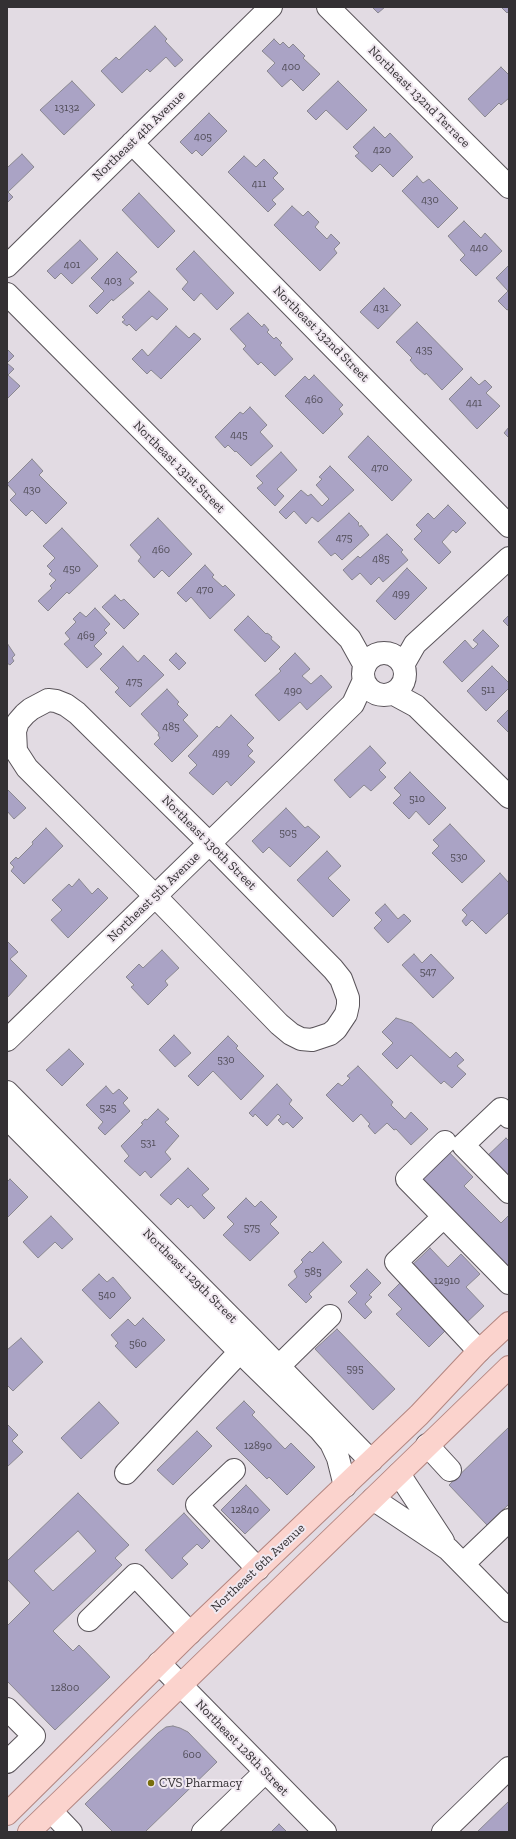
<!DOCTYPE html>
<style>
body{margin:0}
#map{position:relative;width:516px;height:1839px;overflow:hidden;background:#e2dbe3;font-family:"Zilla Slab",serif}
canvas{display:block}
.frame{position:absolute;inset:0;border:8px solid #333033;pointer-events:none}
</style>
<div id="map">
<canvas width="516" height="1839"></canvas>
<div class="frame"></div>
</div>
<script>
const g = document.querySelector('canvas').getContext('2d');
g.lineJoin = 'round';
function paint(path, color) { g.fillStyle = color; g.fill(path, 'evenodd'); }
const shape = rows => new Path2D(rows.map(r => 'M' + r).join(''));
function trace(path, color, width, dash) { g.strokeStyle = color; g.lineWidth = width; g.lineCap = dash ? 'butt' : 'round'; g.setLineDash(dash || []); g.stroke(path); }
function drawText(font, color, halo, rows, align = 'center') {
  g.font = font + ' "Zilla Slab",serif'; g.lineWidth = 4; g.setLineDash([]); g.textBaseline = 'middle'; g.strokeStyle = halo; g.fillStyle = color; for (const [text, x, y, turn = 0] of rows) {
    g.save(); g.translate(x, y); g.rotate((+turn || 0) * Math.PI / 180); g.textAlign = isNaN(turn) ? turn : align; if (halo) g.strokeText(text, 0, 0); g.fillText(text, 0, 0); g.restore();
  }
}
const building = shape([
 [372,7,385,7,378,13,372,7],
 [501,7,509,7,509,11,507,13,501,7],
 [155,26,167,39,165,41,183,60,175,67,166,57,150,72,147,69,122,93,101,71,116,57,119,60,155,26],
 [274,39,280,45,283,42,289,48,293,44,305,56,303,58,320,74,303,91,291,79,282,87,267,71,275,63,262,51,274,39],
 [501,67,509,75,509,98,501,105,499,103,485,117,468,99,501,67],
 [72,81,95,105,64,135,40,110,72,81],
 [338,81,367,110,347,130,326,110,316,120,307,111,338,81],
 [209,113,227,131,202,156,196,150,192,154,180,142,209,113],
 [374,127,385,138,390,133,413,157,393,177,380,164,372,172,355,156,359,153,353,147,374,127],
 [22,154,34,167,8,192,13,197,7,203,7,166,8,167,22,154],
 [244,156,256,167,264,159,278,173,273,178,284,189,272,200,276,204,268,212,228,172,244,156],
 [417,176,423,183,429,179,458,208,438,228,402,191,417,176],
 [139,193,175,231,158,248,122,210,139,193],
 [292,206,303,216,308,211,319,222,315,227,327,239,331,234,340,243,334,249,337,253,320,271,274,225,292,206],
 [464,221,481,238,485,233,502,251,476,276,460,260,465,255,448,236,464,221],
 [80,240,98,259,72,284,61,273,55,279,47,271,80,240],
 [194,251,234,293,217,310,201,293,194,301,182,289,188,282,176,269,194,251],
 [117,252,137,272,129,279,134,283,113,301,112,299,97,314,89,306,104,291,91,278,117,252],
 [509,265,509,309,507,310,498,301,508,291,496,278,509,265],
 [384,288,401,305,378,329,360,312,384,288],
 [149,291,168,309,157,320,152,316,136,331,129,324,127,326,122,322,125,320,122,317,149,291],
 [248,313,262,327,264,324,269,330,267,332,274,339,276,337,282,343,280,345,293,359,275,376,261,362,258,365,243,349,246,346,230,329,248,313],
 [417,322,463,369,442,390,426,373,425,375,417,368,410,360,412,358,396,342,417,322],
 [176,326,189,338,194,333,201,339,161,379,151,370,147,374,132,359,142,349,148,356,176,326],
 [7,349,14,356,7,363,7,349],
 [7,363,14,369,8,375,20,386,7,399,7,363],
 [314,375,343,405,339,409,343,414,323,434,285,396,305,376,309,380,314,375],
 [471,377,479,385,485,380,492,387,486,393,500,406,477,429,449,399,471,377],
 [250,407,267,425,260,432,273,446,251,466,236,451,235,452,228,445,225,448,215,437,240,412,243,414,250,407],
 [509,427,509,438,504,433,509,427],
 [368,436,412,480,392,501,348,457,368,436],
 [281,452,297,470,277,489,284,496,275,506,257,488,263,483,256,476,281,452],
 [32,459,43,471,39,475,67,503,46,524,32,510,26,516,10,500,16,494,7,484,32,459],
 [330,466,354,490,318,522,312,517,306,524,294,511,286,519,279,512,301,490,308,496,311,494,322,506,329,499,316,485,322,479,319,477,330,466],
 [448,505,466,523,456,533,453,530,442,542,451,552,439,564,414,539,422,531,416,525,428,513,434,519,448,505],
 [349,513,359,523,358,524,360,527,361,525,369,535,342,560,335,553,331,556,318,542,349,513],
 [158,518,192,554,169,577,162,570,154,578,138,561,141,557,130,545,158,518],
 [62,528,98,566,69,594,67,592,48,611,38,601,52,588,50,586,56,580,49,574,52,571,47,566,55,558,43,546,62,528],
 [387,534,403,550,401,552,408,560,383,582,379,577,371,585,360,573,352,580,343,570,358,556,360,558,387,534],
 [205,565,214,575,212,577,223,587,225,585,235,595,210,619,191,597,186,602,177,593,205,565],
 [407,568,427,588,395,620,376,601,407,568],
 [115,595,121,601,124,599,139,614,124,629,102,607,115,595],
 [95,608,110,624,104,630,107,633,94,646,102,654,87,668,64,644,70,639,65,633,76,622,73,619,80,612,86,617,95,608],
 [509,615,509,627,503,621,509,615],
 [248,616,266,634,267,633,270,635,272,637,271,639,280,647,265,662,234,630,248,616],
 [483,630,499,646,462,682,443,662,465,640,473,649,478,644,473,640,483,630],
 [7,643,15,655,12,658,14,661,10,665,7,663,7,643],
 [123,646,138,662,144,655,164,675,130,707,115,692,119,688,100,669,123,646],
 [176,653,186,663,179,670,169,660,176,653],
 [295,653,310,669,302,676,311,684,321,675,332,687,307,710,300,702,279,721,255,695,281,671,279,669,295,653],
 [492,666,509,683,509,688,486,711,467,691,492,666],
 [167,689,179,702,177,704,188,715,183,720,198,736,172,762,154,744,160,738,158,735,159,733,141,714,167,689],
 [509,709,509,733,497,721,509,709],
 [231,715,254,738,247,745,253,751,248,756,255,762,231,786,227,781,213,795,189,773,197,765,188,756,217,726,219,728,231,715],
 [370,746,386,763,379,770,386,777,371,791,364,785,350,798,334,780,370,746],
 [410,772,446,808,429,825,416,811,409,819,393,803,401,795,394,788,410,772],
 [7,789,26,808,14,819,7,811,7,789],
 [286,808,305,828,308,826,320,837,290,867,269,847,263,853,252,841,286,808],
 [450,824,485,861,462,883,432,853,439,846,433,840,450,824],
 [46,828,63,846,24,884,11,871,14,867,10,863,16,857,18,859,33,844,32,842,46,828],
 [327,851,341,866,328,878,350,900,333,917,297,880,327,851],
 [500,873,509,883,509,912,486,934,472,920,466,926,462,921,467,915,462,910,500,873],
 [79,879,92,894,98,888,108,898,68,938,51,920,62,910,52,900,69,884,72,887,79,879],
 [385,904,398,919,404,914,411,921,388,943,374,928,382,920,375,913,385,904],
 [7,941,18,952,10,959,27,976,7,998,7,941],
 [162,950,179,968,165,981,168,985,148,1005,131,987,134,985,126,977,139,964,143,968,162,950],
 [414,954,422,963,431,954,454,978,433,998,402,965,414,954],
 [396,1018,412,1023,450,1058,456,1052,464,1060,457,1066,466,1074,452,1088,444,1081,441,1084,411,1055,397,1069,382,1054,393,1043,382,1032,396,1018],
 [174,1035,191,1053,175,1067,159,1050,174,1035],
 [228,1036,238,1046,236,1048,264,1076,241,1100,213,1071,198,1086,188,1076,228,1036],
 [69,1049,84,1064,62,1086,46,1070,69,1049],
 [358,1066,393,1102,391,1105,405,1119,411,1112,428,1129,411,1145,396,1129,394,1130,387,1123,375,1134,368,1126,370,1124,361,1114,353,1122,326,1095,338,1083,342,1086,350,1078,347,1076,358,1066],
 [277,1084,292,1100,289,1104,303,1118,293,1128,287,1122,283,1125,278,1120,281,1117,278,1114,267,1126,255,1114,253,1117,249,1113,277,1084],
 [106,1086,113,1094,119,1089,128,1098,123,1103,130,1111,105,1135,98,1128,103,1122,86,1105,106,1086],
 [158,1109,169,1119,165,1122,179,1136,165,1152,171,1159,151,1178,145,1171,140,1176,124,1161,129,1156,121,1146,143,1124,141,1123,145,1119,147,1120,158,1109],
 [506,1138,509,1141,509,1184,484,1159,506,1138],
 [444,1147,473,1177,464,1186,501,1223,509,1215,509,1275,412,1177,444,1147],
 [188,1168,209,1189,202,1195,215,1208,204,1219,191,1205,188,1208,178,1198,171,1205,160,1195,188,1168],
 [10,1179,28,1197,7,1218,7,1182,10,1179],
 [246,1198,255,1207,261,1201,277,1217,270,1224,279,1233,250,1261,223,1235,234,1224,227,1217,246,1198],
 [51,1216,73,1239,62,1249,55,1242,38,1258,23,1242,51,1216],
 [323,1242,342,1262,309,1294,312,1297,306,1303,288,1285,297,1277,294,1271,303,1262,301,1260,310,1251,312,1253,323,1242],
 [430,1248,448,1267,461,1254,480,1274,466,1287,484,1306,463,1326,408,1269,430,1248],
 [367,1269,381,1283,369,1295,372,1297,365,1304,372,1312,365,1319,348,1302,357,1293,350,1286,367,1269],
 [99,1274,107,1282,113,1277,131,1298,110,1319,82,1290,99,1274],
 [400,1283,446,1330,429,1347,396,1314,402,1309,388,1295,400,1283],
 [143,1318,165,1340,136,1368,115,1346,118,1343,111,1335,128,1319,135,1326,143,1318],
 [337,1329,395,1389,373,1410,315,1349,337,1329],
 [21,1338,43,1362,13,1391,7,1385,7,1350,21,1338],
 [244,1401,255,1412,252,1415,285,1449,291,1443,315,1467,287,1495,269,1477,267,1479,216,1428,244,1401],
 [99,1402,119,1423,81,1459,61,1438,99,1402],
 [7,1424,18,1435,12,1441,23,1452,7,1467,7,1424],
 [509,1427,509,1504,487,1525,449,1485,509,1427],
 [197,1431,212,1446,173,1485,157,1470,197,1431],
 [246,1485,270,1510,245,1534,221,1510,246,1485],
 [78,1493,129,1545,115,1558,122,1565,53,1631,73,1651,79,1645,110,1677,55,1730,7,1681,7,1626,30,1603,7,1579,7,1561,78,1493],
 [78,1531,96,1551,53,1591,34,1571,78,1531],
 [184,1513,210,1541,202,1549,197,1544,182,1558,188,1564,172,1579,145,1550,184,1513],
 [173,1726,180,1728,188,1732,217,1762,145,1832,113,1832,85,1804,158,1733,166,1727,173,1726],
 [509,1801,509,1832,477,1832,509,1801],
 [279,1824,287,1832,271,1832,279,1824]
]);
const minor = shape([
 [328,7,509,187],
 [132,143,509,526],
 [7,266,271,7],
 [7,294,350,639,365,666],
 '363 674a21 21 0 1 1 42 0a21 21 0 1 1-42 0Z',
 [403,665,415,644,509,558],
 [392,693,416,706,509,797],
 [48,700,56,701,66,705,77,713,209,843,333,969,341,979,348,998,348,1005,346,1014,336,1029,330,1034,312,1040,301,1039,291,1034,279,1024,155,896,27,768,16,751,15,731,18,722,25,714,31,709,48,700],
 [7,1040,353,704,364,680],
 [7,1092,252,1339,371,1461],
 [509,1117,501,1109,463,1145,509,1192],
 [7,1118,239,1351,320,1430,331,1443,338,1458,345,1486],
 [445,1142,407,1179,509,1283],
 [436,1224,396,1262,479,1351],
 [279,1366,330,1316],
 [427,1445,450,1470],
 [234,1470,197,1505,258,1569],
 [126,1473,250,1341],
 [399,1474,443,1541],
 [373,1499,448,1549,509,1611],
 [463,1564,509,1520],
 [89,1620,135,1575,190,1633],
 [159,1663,325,1832],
 [7,1709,34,1736,7,1762],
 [51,1811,71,1832],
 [203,1832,265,1772],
 [443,1832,509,1768]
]);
const major = shape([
 [7,1814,190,1633,419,1415,479,1351,509,1323],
 [29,1832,509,1367]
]);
const markers = [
 [151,1783,4,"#786e0b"]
];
const numberNames = [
 ["400",291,67],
 ["13132",67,108],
 ["405",203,137],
 ["420",382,150],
 ["411",259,184],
 ["430",430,200],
 ["440",479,248],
 ["401",72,265],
 ["403",113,281],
 ["431",381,308],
 ["435",424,350],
 ["460",314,400],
 ["441",474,403],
 ["445",239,435],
 ["470",380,468],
 ["430",32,490],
 ["475",344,538],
 ["460",161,550],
 ["485",381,559],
 ["450",72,569],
 ["470",205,590],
 ["499",401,594],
 ["469",86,636],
 ["475",134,682],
 ["511",488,690],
 ["490",293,691],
 ["485",171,727],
 ["499",221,753],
 ["510",417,799],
 ["505",288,833],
 ["530",459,857],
 ["547",428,972],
 ["530",226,1060],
 ["525",108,1108],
 ["531",148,1143],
 ["575",252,1228],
 ["585",313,1272],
 ["12910",447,1281],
 ["540",107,1295],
 ["560",138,1344],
 ["595",355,1369],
 ["12890",258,1446],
 ["12840",245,1510],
 ["12800",65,1688],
 ["600",192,1755]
];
const streetNames = [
 ["Northeast 132nd Terrace",419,97,45],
 ["Northeast 4th Avenue",139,136,-44],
 ["Northeast 132nd Street",321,334,45],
 ["Northeast 131st Street",179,467,45],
 ["Northeast 130th Street",209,843,45],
 ["Northeast 5th Avenue",154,897,-44],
 ["Northeast 129th Street",190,1276,45],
 ["Northeast 6th Avenue",258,1568,-43],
 ["Northeast 128th Street",242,1748,46]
];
const poiNames = [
 ["CVS Pharmacy",159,1783]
];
paint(building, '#aaa3c5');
trace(building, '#8a8890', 1);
trace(minor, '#5a545a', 24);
trace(major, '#b38681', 24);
trace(minor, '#fff', 22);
trace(major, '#fbd3cd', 22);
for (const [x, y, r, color] of markers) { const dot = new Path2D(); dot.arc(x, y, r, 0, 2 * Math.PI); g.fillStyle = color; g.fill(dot); trace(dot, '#f0e8f0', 1.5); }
drawText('11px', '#514d58', null, numberNames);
drawText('13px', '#333033', '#f0e8f0', streetNames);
drawText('13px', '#333033', '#f0e8f0', poiNames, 'left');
</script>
